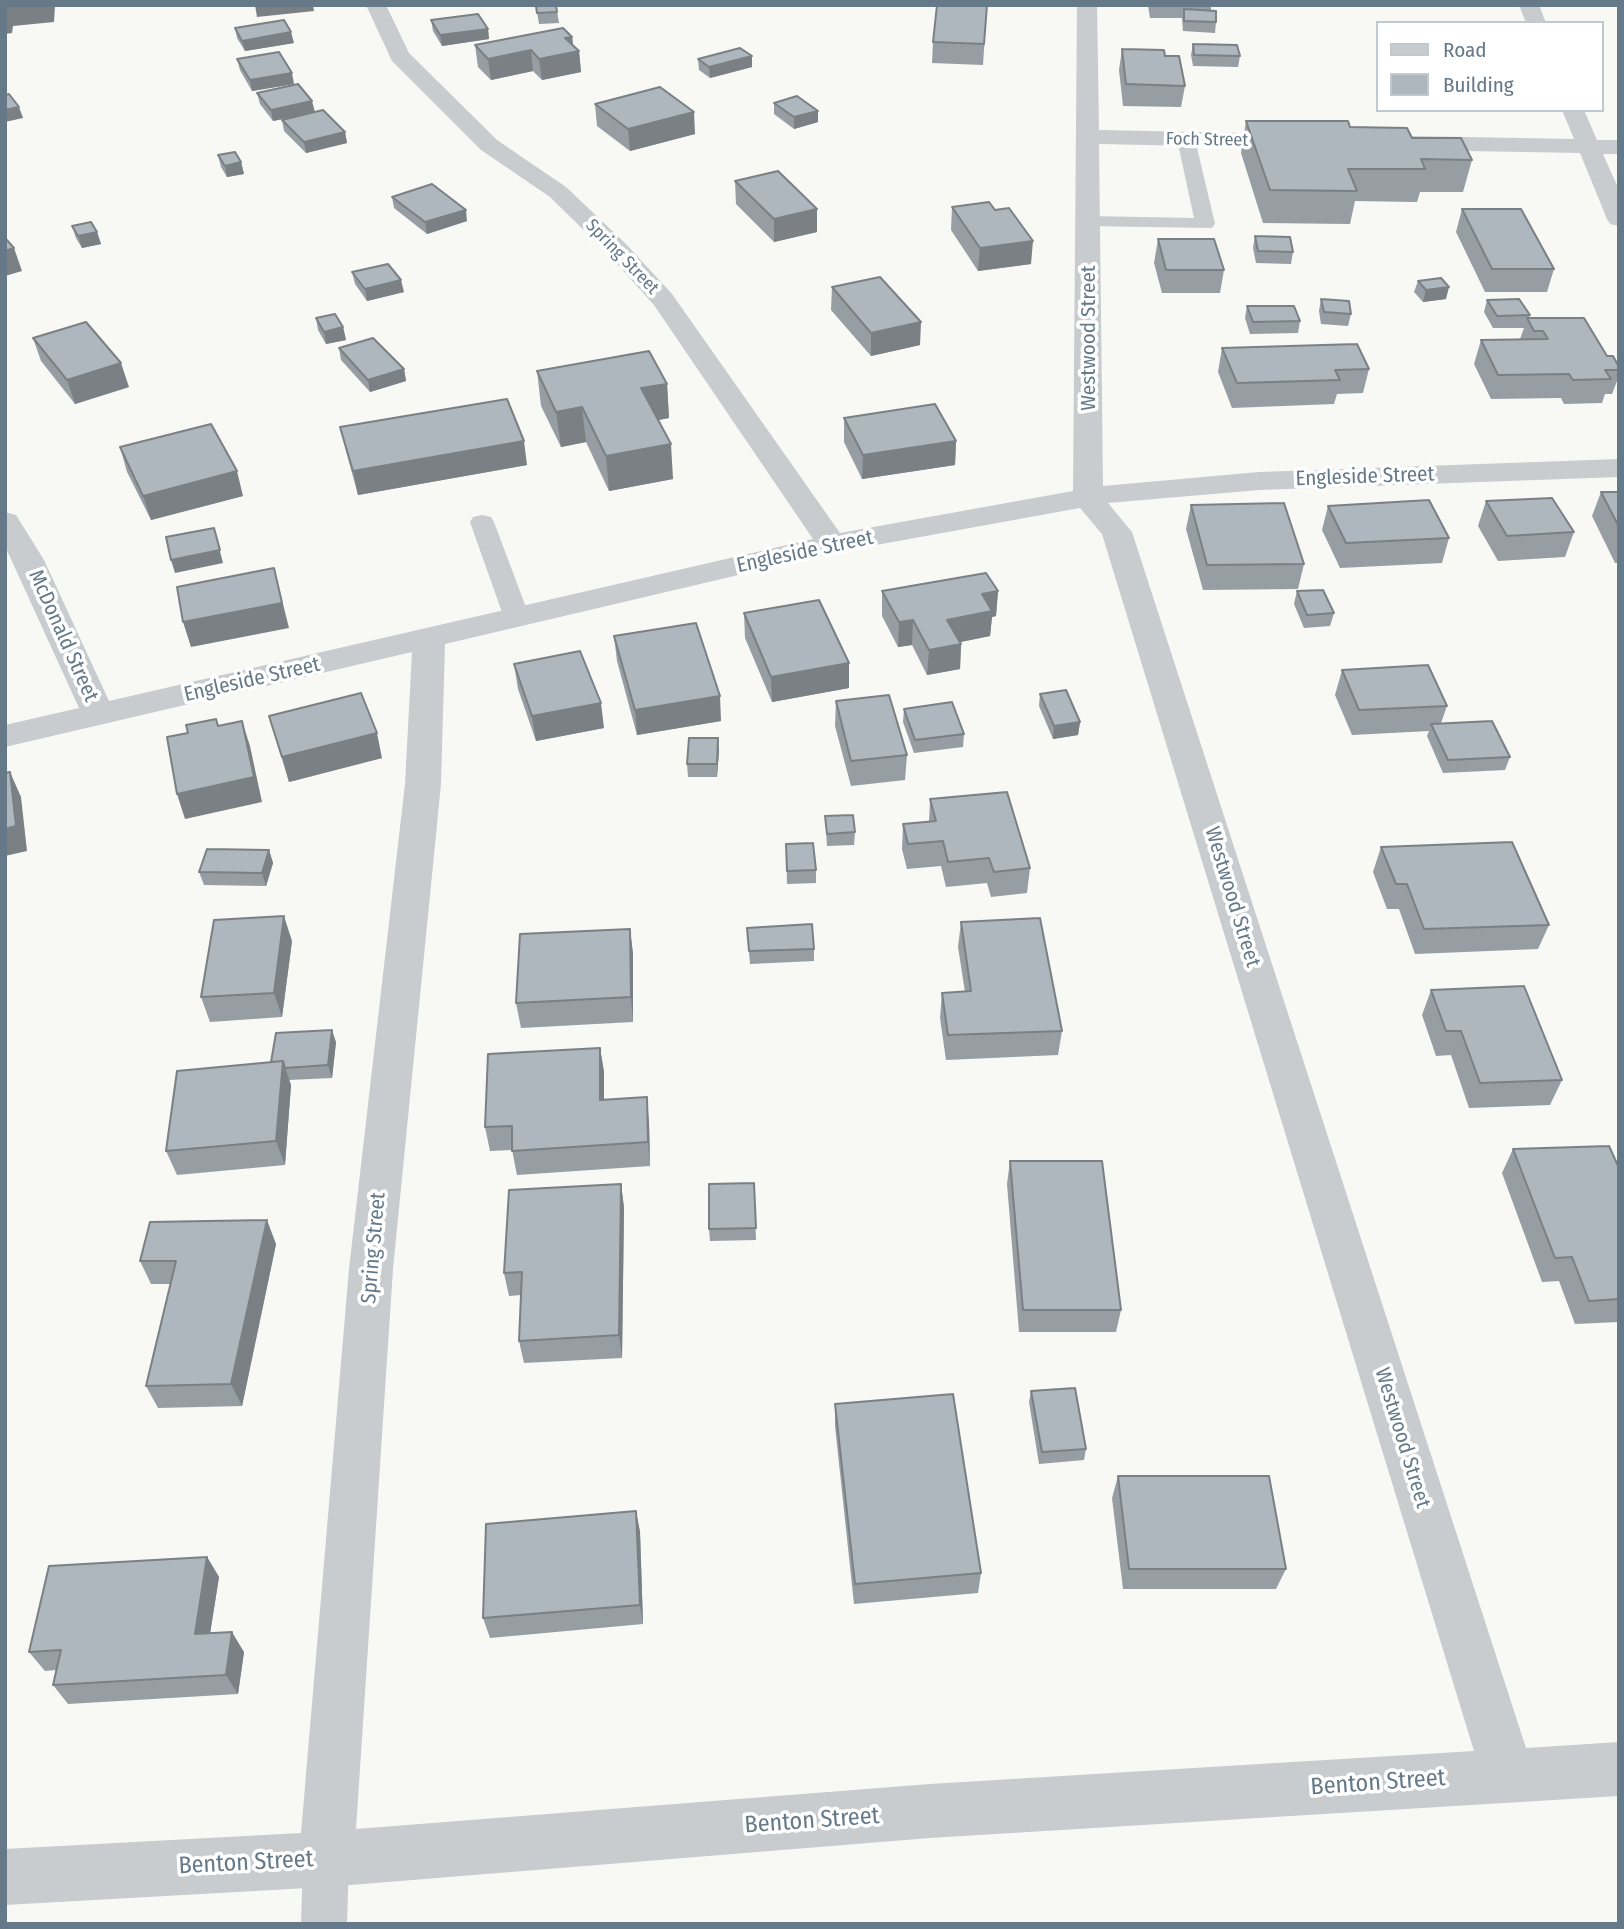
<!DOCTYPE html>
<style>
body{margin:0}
#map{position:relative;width:1624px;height:1929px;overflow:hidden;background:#f8f8f5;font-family:"Fira Sans Condensed",sans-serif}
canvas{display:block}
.frame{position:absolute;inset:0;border:7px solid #657989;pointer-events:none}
.legend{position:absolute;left:1376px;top:21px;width:228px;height:91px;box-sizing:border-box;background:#fff;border:2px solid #c1c9d0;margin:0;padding:9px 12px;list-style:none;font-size:21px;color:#657989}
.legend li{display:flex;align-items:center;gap:14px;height:35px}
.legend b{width:35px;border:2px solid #c1c9d0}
</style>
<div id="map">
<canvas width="1624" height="1929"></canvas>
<div class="frame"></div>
<ul class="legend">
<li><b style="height:9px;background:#c8cccf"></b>Road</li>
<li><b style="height:19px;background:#aeb7bd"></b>Building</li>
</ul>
</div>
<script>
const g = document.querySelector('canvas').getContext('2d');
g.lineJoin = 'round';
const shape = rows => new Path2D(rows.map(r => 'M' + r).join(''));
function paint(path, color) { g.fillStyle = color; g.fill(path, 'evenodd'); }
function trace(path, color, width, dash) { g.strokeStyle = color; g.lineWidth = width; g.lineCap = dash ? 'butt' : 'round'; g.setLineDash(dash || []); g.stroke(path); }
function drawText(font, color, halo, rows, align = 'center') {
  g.font = font + ' "Fira Sans Condensed",sans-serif'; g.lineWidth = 7; g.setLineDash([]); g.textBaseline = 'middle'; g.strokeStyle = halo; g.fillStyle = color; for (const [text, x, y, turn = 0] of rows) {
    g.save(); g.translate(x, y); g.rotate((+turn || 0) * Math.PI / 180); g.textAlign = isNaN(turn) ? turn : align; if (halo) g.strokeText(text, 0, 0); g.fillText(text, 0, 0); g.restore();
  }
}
const service = shape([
 [1186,133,1195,139,1215,224,1212,228,1082,226,1079,222,1089,216,1194,218,1177,139,1186,133],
 [482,515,491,517,494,522,530,618,526,624,508,624,504,618,470,522,473,517,482,515],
 [326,1836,342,1843,349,1859,347,1924,301,1924,303,1859,310,1843,326,1836]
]);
const minor = shape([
 [366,5,386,5,409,53,497,140,566,187,626,244,672,294,840,533,1073,491,1077,5,1097,5,1099,130,1295,134,1306,141,1295,148,1099,144,1103,486,1259,472,1619,459,1619,477,1259,490,1108,503,1132,532,1526,1748,1619,1742,1619,1796,930,1838,326,1887,5,1905,5,1849,301,1833,349,1269,405,784,412,652,5,747,5,725,79,708,5,546,5,512,16,515,44,560,109,701,813,539,654,305,608,254,550,197,481,150,392,61,366,5],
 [1080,508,1102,534,1474,1751,930,1784,356,1829,393,1269,441,784,445,644,832,553,1080,508],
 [1519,5,1539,5,1546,23,1526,23,1519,5],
 [1562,110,1584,110,1597,140,1619,140,1619,154,1603,154,1619,190,1619,226,1610,224,1607,219,1580,153,1411,150,1400,143,1411,136,1574,139,1562,110]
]);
const wall = shape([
 [556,5,559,23,539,24,536,6],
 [987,5,983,65,932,63,933,42],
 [1148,5,1211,5,1211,11,1216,22,1215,33,1183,31,1182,18,1150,18],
 [431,20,488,29,489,39,442,46,433,31],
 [235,28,294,43,245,51,237,38],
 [572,37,573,45,579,51,581,72,542,80,533,71,491,80,478,67,475,45],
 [1193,44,1240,56,1238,67,1193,66,1191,55],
 [1122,49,1165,56,1185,86,1181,107,1123,106,1119,70],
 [752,56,752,67,710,78,699,70,698,59],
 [237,59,294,84,252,91,240,70],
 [257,93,315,112,345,132,347,143,306,153,284,131,282,120,302,115,273,121,260,104],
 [774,103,818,111,818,122,794,129,774,114],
 [595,104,695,134,630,151,597,126],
 [1448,110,1500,110,1481,112],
 [1246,121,1350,127,1412,138,1472,160,1463,192,1420,192,1417,202,1355,201,1350,224,1263,223,1241,153],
 [218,155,241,162,244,174,227,177,221,167],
 [735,181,817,232,774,242,736,204],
 [392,197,467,221,427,234,394,208],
 [952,207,995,210,1031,264,978,271,951,230],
 [1462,209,1554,269,1547,292,1485,292,1456,232],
 [72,226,97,232,101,244,82,248,76,238],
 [1255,236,1293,252,1291,264,1256,263,1253,248],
 [1158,239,1224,270,1220,293,1162,293,1154,263],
 [352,272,404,292,367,301,355,284],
 [1418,281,1446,299,1423,302,1414,292],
 [832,287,920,345,871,356,831,310],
 [1321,299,1351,314,1348,326,1321,324,1319,311],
 [1487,300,1530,315,1529,318,1607,356,1619,367,1619,376,1612,394,1605,394,1602,403,1564,404,1561,398,1491,399,1474,364,1481,340,1520,339,1524,328,1493,328,1484,312],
 [1247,306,1300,321,1298,333,1250,334,1245,318],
 [316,318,343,327,346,340,326,344,318,330],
 [33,338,129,387,75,404,41,361],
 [339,348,404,369,406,381,370,392,341,360],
 [1222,348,1369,369,1363,393,1337,394,1334,404,1232,408,1218,372],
 [537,371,667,384,669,418,658,420,673,479,609,491,586,442,561,447,541,406],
 [844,418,956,441,955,465,862,479,844,442],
 [340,427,527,465,358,495,346,451],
 [120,447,243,496,151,520,127,472],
 [1601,492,1619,492,1619,563,1615,563,1592,516],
 [1486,501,1574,532,1565,557,1498,561,1478,526],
 [1191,505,1304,564,1298,589,1203,590,1186,529],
 [1328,506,1449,538,1442,563,1340,568,1322,530],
 [882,591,998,591,996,616,992,617,990,636,960,642,961,644,960,669,927,675,912,645,898,647,882,616],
 [1297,591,1334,613,1330,626,1304,628,1294,604],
 [744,613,849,663,849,688,772,702,745,638],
 [614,636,721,721,637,735,617,661],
 [514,664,604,728,536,741,518,689],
 [1342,670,1447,706,1441,723,1510,757,1505,770,1443,773,1427,736,1429,731,1352,735,1335,695],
 [1040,694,1080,722,1078,735,1053,739,1039,706],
 [836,701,907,755,905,780,851,786,835,726],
 [904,709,964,734,963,747,914,753,903,722],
 [269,716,382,758,289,782],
 [719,750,717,777,688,777,687,764],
 [930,799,1030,868,1027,893,991,897,987,883,946,887,941,866,907,869,902,849,903,824,929,822],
 [825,816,855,832,854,845,827,846],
 [786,844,816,870,816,883,787,884],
 [1381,847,1549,925,1538,949,1415,954,1399,909,1387,909,1373,872],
 [269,850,273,863,266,886,204,885,199,872],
 [961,922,1062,1031,1058,1055,946,1060,940,1018,942,993,965,992,958,947],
 [747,928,814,949,814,961,750,964],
 [630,929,633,954,633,1022,521,1028,516,1003],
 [292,941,282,1017,210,1022,201,997],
 [1431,990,1562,1080,1550,1105,1469,1108,1451,1055,1436,1056,1422,1015],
 [336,1042,332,1078,289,1080,291,1085,285,1165,177,1175,166,1151,271,1062],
 [600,1048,604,1072,604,1100,649,1122,650,1166,517,1175,512,1150,490,1151,485,1127],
 [1513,1149,1619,1168,1619,1322,1575,1324,1559,1281,1542,1282,1502,1173],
 [1010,1161,1121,1310,1116,1332,1019,1332,1007,1184],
 [754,1183,756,1240,710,1241,709,1229],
 [621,1184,624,1208,622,1358,524,1363,519,1341,521,1295,509,1296,504,1273],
 [276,1244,242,1406,158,1408,146,1386,171,1284,151,1284,140,1261],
 [1031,1391,1086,1449,1084,1460,1039,1464,1029,1402],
 [835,1404,981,1573,978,1593,854,1604,835,1426],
 [1118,1476,1286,1569,1276,1589,1123,1589,1112,1498],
 [636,1511,640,1532,643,1624,490,1638,483,1618],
 [207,1557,219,1577,210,1633,244,1652,238,1694,68,1704,53,1685,56,1670,45,1671,29,1652]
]);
const shadedWall = shape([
 [6,5,55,5,54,22,13,26,12,33,5,34],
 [255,5,313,5,314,11,257,17],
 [488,29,489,39,442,46,440,35],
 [291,32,294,43,245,51,242,41],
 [572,37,574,52,579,51,581,72,542,80,539,59,565,38],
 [531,50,533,71,491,80,488,59],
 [752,56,752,67,710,78,709,67],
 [292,73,294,84,252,91,250,80],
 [312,101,315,112,273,121,271,110],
 [19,107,23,118,5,122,5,110],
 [818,111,818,122,794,129,794,117],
 [694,112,695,134,630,151,628,129],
 [345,132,347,143,306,153,304,142],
 [241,162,244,174,227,177,225,166],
 [817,209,817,232,774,242,774,219],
 [466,210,467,221,427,234,425,222],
 [97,232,101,244,82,248,78,236],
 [1033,241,1031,264,978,271,980,248],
 [14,248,22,271,5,276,5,251],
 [401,280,404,292,367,301,365,289],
 [1449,287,1446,299,1423,302,1426,290],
 [921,322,920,345,871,356,871,333],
 [343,327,346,340,326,344,324,332],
 [121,363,129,387,75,404,67,380],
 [404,369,406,381,370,392,368,380],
 [667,384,669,418,643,423,641,388],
 [582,407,586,442,561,447,556,412],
 [524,441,527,465,358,495,353,471],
 [956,441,955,465,862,479,863,455],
 [671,444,673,479,609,491,606,456],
 [237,471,243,496,151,520,143,496],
 [214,528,223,563,175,573,171,560],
 [274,568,289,628,191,647,183,622],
 [998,591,996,616,992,617,990,636,946,645,947,620,982,594],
 [913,620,912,645,898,647,899,622],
 [961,644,960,669,927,675,929,650],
 [849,663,849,688,772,702,771,677],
 [720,696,721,721,637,735,635,710],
 [601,703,604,728,536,741,532,716],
 [242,721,250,746,262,802,185,819,177,794],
 [1080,722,1078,735,1053,739,1054,726],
 [377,733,382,758,289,782,282,757],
 [718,738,719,750,717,777,717,764],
 [10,772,21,797,27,851,5,856,5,829],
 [269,850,273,863,266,886,262,873],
 [284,916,292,941,282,1017,274,993],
 [630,929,633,954,633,1022,631,997],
 [332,1030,336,1042,332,1078,328,1065],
 [600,1048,604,1072,604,1124,600,1100],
 [283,1061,291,1085,285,1165,276,1141],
 [647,1097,649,1122,650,1166,648,1142],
 [621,1184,624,1208,622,1358,619,1335],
 [267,1220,276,1244,242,1406,231,1384],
 [636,1511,640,1532,643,1624,640,1605],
 [207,1557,219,1577,207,1653,195,1634],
 [232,1632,244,1652,238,1694,226,1675]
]);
const building = shape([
 [556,5,557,12,537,13,536,6,556,5],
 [937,5,987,5,984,44,933,42,937,5],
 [1184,9,1216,11,1216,22,1184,21,1184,9],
 [478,14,488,29,440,35,431,20,478,14],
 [284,20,291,32,242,41,235,28,284,20],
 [563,28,572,37,565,38,579,51,539,59,531,50,488,59,475,45,563,28],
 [1193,44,1237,45,1240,56,1194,55,1193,44],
 [740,48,752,56,709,67,698,59,740,48],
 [1122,49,1164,50,1165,56,1179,56,1185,86,1126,84,1122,49],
 [279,52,292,73,250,80,237,59,279,52],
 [298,84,312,101,271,110,257,93,298,84],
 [660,87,694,112,628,129,595,104,660,87],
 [9,94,19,107,5,110,5,95,9,94],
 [797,96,818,111,794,117,774,103,797,96],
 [323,110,345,132,304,142,282,120,323,110],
 [1246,121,1348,121,1350,127,1407,128,1412,138,1461,138,1472,160,1421,159,1425,169,1348,169,1357,191,1270,190,1246,121],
 [235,152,241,162,225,166,218,155,235,152],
 [778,171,817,209,774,219,735,181,778,171],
 [432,184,466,210,425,222,392,197,432,184],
 [989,202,995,210,1009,208,1033,241,980,248,952,207,989,202],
 [1462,209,1521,209,1554,269,1492,269,1462,209],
 [91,222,97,232,78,236,72,226,91,222],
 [1255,236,1290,237,1293,252,1258,251,1255,236],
 [5,238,14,248,5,251,5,238],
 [1158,239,1214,239,1224,270,1166,270,1158,239],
 [388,264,401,280,365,289,352,272,388,264],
 [880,277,921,322,871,333,832,287,880,277],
 [1441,278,1449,287,1426,290,1418,281,1441,278],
 [1321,299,1349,301,1351,314,1324,312,1321,299],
 [1519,299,1530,315,1497,316,1487,300,1519,299],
 [1247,306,1294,306,1300,321,1253,322,1247,306],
 [335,314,343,327,324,332,316,318,335,314],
 [1527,318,1584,318,1607,356,1613,356,1619,367,1619,370,1605,370,1611,379,1573,380,1569,374,1498,375,1481,340,1548,339,1543,331,1534,331,1527,318],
 [86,322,121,363,67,380,33,338,86,322],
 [373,338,404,369,368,380,339,348,373,338],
 [1357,344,1369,369,1335,370,1340,380,1237,383,1222,348,1357,344],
 [649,351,667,384,641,388,671,444,606,456,582,407,556,412,537,371,649,351],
 [507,399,524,441,353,471,340,427,507,399],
 [935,404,956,441,863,455,844,418,935,404],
 [211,424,237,471,143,496,120,447,211,424],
 [1601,492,1619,492,1619,527,1601,492],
 [1552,498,1574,532,1507,536,1486,501,1552,498],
 [1429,500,1449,538,1346,543,1328,506,1429,500],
 [1284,503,1304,564,1207,565,1191,505,1284,503],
 [214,528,220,550,171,560,166,537,214,528],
 [274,568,282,603,183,622,177,587,274,568],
 [986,573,998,591,982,594,992,611,947,620,961,644,929,650,913,620,899,622,882,591,986,573],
 [1323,590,1334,613,1307,615,1297,591,1323,590],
 [819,600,849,663,771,677,744,613,819,600],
 [696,623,720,696,635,710,614,636,696,623],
 [580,651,601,703,532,716,514,664,580,651],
 [1428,665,1447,706,1359,710,1342,670,1428,665],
 [1066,690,1080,722,1054,726,1040,694,1066,690],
 [361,693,377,733,282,757,269,716,361,693],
 [889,695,907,755,851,761,836,701,889,695],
 [952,702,964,734,915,740,904,709,952,702],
 [216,719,218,726,242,721,254,777,177,794,167,737,188,733,186,725,216,719],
 [1492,721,1510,757,1448,760,1431,724,1492,721],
 [689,738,718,738,717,764,687,764,689,738],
 [10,772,16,826,5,829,5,773,10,772],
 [1007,792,1030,868,994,872,989,858,948,862,943,841,908,844,903,824,936,821,930,799,1007,792],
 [853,815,855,832,827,834,825,816,853,815],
 [1512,842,1549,925,1424,929,1407,884,1396,884,1381,847,1512,842],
 [813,843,816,870,787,871,786,844,813,843],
 [207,849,269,850,262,873,199,872,207,849],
 [284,916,274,993,201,997,214,920,284,916],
 [1040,918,1062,1031,948,1035,942,993,971,991,961,922,1040,918],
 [812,924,814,949,749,951,747,928,812,924],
 [630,929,631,997,516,1003,520,934,630,929],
 [1524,986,1562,1080,1480,1083,1461,1031,1446,1031,1431,990,1524,986],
 [332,1030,328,1065,285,1068,283,1061,271,1062,276,1033,332,1030],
 [600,1048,600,1100,647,1097,648,1142,512,1151,512,1126,485,1127,488,1054,600,1048],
 [283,1061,276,1141,166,1151,177,1071,283,1061],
 [1609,1146,1619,1168,1619,1299,1589,1301,1572,1257,1555,1258,1513,1149,1609,1146],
 [1010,1161,1102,1161,1121,1310,1023,1310,1010,1161],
 [754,1183,756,1228,709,1229,709,1184,754,1183],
 [621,1184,619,1335,519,1341,522,1272,504,1273,509,1190,621,1184],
 [267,1220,231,1384,146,1386,176,1261,140,1261,150,1222,267,1220],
 [1075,1388,1086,1449,1042,1452,1031,1391,1075,1388],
 [953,1394,981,1573,855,1584,835,1404,953,1394],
 [1118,1476,1269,1476,1286,1569,1129,1569,1118,1476],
 [636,1511,640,1605,483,1618,486,1524,636,1511],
 [207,1557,195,1634,232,1632,226,1675,53,1685,61,1650,29,1652,49,1566,207,1557]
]);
const farStreetnames = [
 ["Foch Street",1207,140,1],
 ["Spring Street",622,257,46]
];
const streetNames = [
 ["Westwood Street",1089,338,-90],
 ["Engleside Street",1365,477,-2],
 ["Engleside Street",805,552,-12],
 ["McDonald Street",63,636,66],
 ["Engleside Street",252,680,-13],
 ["Westwood Street",1232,897,73],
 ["Spring Street",374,1248,-85],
 ["Westwood Street",1402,1438,73]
];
const nearStreetnames = [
 ["Benton Street",1378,1783,-4],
 ["Benton Street",812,1821,-4],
 ["Benton Street",246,1863,-3]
];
paint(service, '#c8cccf');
paint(minor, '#c8cccf');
paint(wall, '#969da3');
paint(shadedWall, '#7a8084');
paint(building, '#aeb7bd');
trace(building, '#7a8084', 2);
drawText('18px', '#657989', '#fff', farStreetnames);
drawText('21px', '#657989', '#fff', streetNames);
drawText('24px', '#657989', '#fff', nearStreetnames);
</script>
